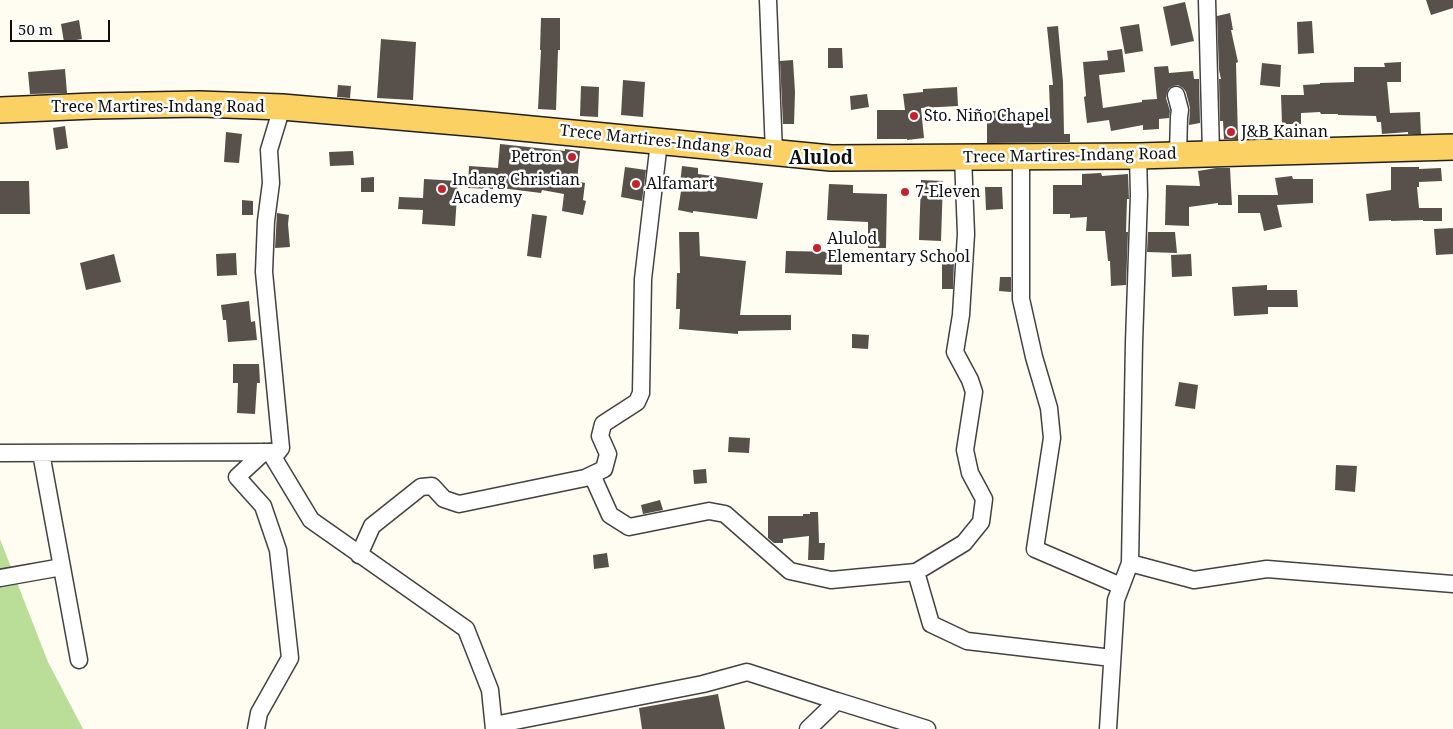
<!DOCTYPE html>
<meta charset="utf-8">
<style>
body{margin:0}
#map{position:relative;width:1453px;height:729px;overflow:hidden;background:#fffcf1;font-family:"Noto Serif",serif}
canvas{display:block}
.scale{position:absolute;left:10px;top:20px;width:100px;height:22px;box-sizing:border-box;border:2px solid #0f0f0f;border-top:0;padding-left:6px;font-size:15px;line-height:18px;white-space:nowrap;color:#0f0f0f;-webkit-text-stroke:4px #fff;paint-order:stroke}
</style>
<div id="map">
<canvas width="1453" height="729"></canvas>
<div class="scale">50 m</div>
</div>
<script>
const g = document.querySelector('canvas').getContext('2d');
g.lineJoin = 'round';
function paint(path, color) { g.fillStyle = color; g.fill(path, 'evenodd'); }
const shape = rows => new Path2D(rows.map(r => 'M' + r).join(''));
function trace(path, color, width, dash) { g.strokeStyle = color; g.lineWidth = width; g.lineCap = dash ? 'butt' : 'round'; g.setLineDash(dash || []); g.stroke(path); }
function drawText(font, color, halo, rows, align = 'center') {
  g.font = font + ' "Noto Serif",serif'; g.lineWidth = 5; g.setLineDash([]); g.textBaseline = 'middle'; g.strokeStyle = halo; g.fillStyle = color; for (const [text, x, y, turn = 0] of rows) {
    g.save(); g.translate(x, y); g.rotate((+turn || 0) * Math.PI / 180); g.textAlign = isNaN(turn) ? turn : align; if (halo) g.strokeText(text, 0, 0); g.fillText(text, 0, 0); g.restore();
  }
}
const forest = shape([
 [0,539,48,662,83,729,0,729]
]);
const building = shape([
 [1426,0,1453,0,1453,8,1431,15],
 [1185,2,1194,41,1171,46,1163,7],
 [1230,13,1233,30,1231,30,1238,62,1236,63,1238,139,1224,139,1223,121,1220,121,1219,79,1221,79,1219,70,1217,16],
 [541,18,560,18,560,50,558,50,556,110,538,109,541,50,540,50],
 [79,20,82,39,64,42,61,24],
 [1312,21,1314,53,1298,54,1297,22],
 [1139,24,1143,51,1125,54,1120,27],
 [1058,26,1063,82,1064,134,1070,134,1070,142,987,143,987,111,1004,111,1004,113,1050,110,1049,85,1053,85,1047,27],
 [381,39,416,42,413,100,377,98],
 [828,48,842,48,843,68,828,68],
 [1122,49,1125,72,1099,75,1103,108,1142,102,1142,100,1157,99,1154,67,1168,66,1169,73,1193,71,1194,79,1199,79,1200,123,1189,125,1190,108,1186,92,1183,88,1178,85,1173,86,1169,88,1167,92,1166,98,1170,111,1169,118,1159,119,1159,129,1143,130,1143,125,1111,131,1109,120,1087,123,1084,97,1086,96,1083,62,1108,60,1107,51],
 [793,60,795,92,794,124,783,124,780,61],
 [1401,62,1401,82,1387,82,1390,113,1420,112,1421,134,1408,134,1408,132,1382,134,1381,122,1377,122,1376,116,1338,115,1338,114,1321,114,1320,112,1301,113,1301,124,1282,124,1281,95,1304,95,1303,85,1320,84,1320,83,1354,82,1354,67,1385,67,1384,63],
 [1262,63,1281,65,1280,87,1260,85],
 [65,69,67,93,30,94,28,72],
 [623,80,645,82,643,117,621,115],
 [338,85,351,86,350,98,337,97],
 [581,86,599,87,598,117,580,116],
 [957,87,958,106,921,108,924,138,907,140,907,139,877,139,877,110,905,110,903,94,923,92,923,89],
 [867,94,869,107,851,110,850,96],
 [65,126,68,148,56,150,53,128],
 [226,132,242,134,239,163,224,162],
 [500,144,565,151,565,149,580,151,577,181,585,183,583,200,586,201,583,215,562,211,564,194,542,190,541,193,493,187,493,189,468,188,469,166,498,168],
 [353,151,354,165,330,166,329,152],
 [682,166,698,168,698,174,763,183,757,219,693,211,693,213,678,210,682,185,680,184],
 [625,167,646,170,642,201,621,197],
 [1391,167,1419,167,1419,169,1441,168,1442,181,1419,182,1419,187,1417,187,1419,208,1442,208,1442,221,1423,221,1423,220,1391,221,1391,220,1369,221,1366,194,1391,190],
 [1216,168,1230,168,1232,205,1218,205,1218,203,1189,207,1189,226,1165,225,1166,185,1200,186,1198,171],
 [1101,173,1102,176,1128,174,1129,199,1127,199,1126,232,1128,232,1126,285,1111,286,1110,261,1108,261,1105,231,1086,231,1087,217,1070,218,1070,214,1053,214,1053,185,1082,185,1082,174],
 [1292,176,1293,179,1313,179,1313,203,1277,205,1282,227,1264,231,1260,213,1238,213,1238,195,1278,195,1275,178],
 [374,177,374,192,361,192,361,178],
 [424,179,458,181,455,226,422,224,423,210,398,209,399,197,423,198],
 [921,180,943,181,941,241,919,240],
 [0,181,29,181,30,214,0,214],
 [829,184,853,185,853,193,887,194,886,248,868,248,868,222,827,220],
 [985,187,1002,187,1003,209,986,210],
 [242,200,253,201,253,215,242,215],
 [277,213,289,215,288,224,290,247,275,248],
 [532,214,547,216,541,258,527,256],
 [1453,228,1453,254,1436,255,1434,229],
 [679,232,699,232,700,256,746,261,740,315,791,315,791,330,738,331,738,334,679,329,680,309,676,309,677,273,680,273],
 [1148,232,1175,232,1177,253,1147,252],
 [786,251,842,252,842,275,785,273],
 [236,253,237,275,217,276,216,254],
 [114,254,121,282,86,290,80,263],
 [1191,254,1192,276,1172,277,1171,255],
 [942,260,954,260,953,289,942,289],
 [1000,277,1011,277,1011,292,999,291],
 [1267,285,1267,290,1297,290,1298,307,1268,307,1268,314,1234,316,1232,287],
 [249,301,251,322,255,321,257,340,228,342,226,320,223,320,221,305],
 [852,334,869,335,868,349,852,348],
 [233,364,259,364,260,383,257,383,255,414,237,413,238,383,233,383],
 [1179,382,1198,385,1195,409,1175,406],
 [729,437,750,438,749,453,728,452],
 [1336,465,1357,466,1355,492,1335,490],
 [706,469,707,483,694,484,693,470],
 [660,500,663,510,643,514,641,505],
 [810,512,818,512,819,543,825,543,824,560,808,560,809,536,783,539,783,543,774,543,768,538,768,516,803,516,803,514,810,514],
 [607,553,609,567,594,569,593,555],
 [718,694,725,729,642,729,639,708]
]);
const street = shape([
 [768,0,774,153],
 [1207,0,1211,153],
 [1176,95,1180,110,1179,117,1178,154],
 [1021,157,1021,299,1034,357,1049,408,1052,438,1035,549,1121,586],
 [270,452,311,520,466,629,490,690,494,729],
 [0,453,270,452,277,453,281,448,264,272,266,221,271,183,269,150,282,107],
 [41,453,79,660],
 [592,475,610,515,629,527,709,511,725,514,790,571,831,580,916,572,964,543,981,522,984,499,970,473,965,450,974,392,970,380,955,352,961,315,966,234,963,157],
 [359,555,372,526,421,487,432,486,444,499,459,504,585,478,604,469,608,454,600,436,603,424,637,402,641,393,643,279,659,142],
 [1130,563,1194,580,1267,569,1453,584],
 [916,572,931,624,967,641,1112,658],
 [0,578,62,567],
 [494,725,703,684,747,672,837,701],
 [256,729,259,713,290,658,278,550,263,506,237,477,264,452],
 [808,729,837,701,927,729],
 [1108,729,1116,600,1130,563,1134,343,1139,195,1138,156]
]);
const primary = shape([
 [0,110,93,106,200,104,282,107,480,124,831,158,1138,156,1453,147]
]);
const markers = [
 [914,116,5,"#c52230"],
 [1231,132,5,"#c52230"],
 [572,157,5,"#c52230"],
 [636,184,5,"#c52230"],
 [442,189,5,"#c52230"],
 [905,192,5,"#c52230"],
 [817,248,5,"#c52230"]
];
const streetNames = [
 ["Trece Martires-Indang Road",158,107],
 ["Trece Martires-Indang Road",666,142,6],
 ["Trece Martires-Indang Road",1070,156,-1]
];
const poiNames = [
 ["Sto. Niño Chapel",924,116],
 ["J&B Kainan",1241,132],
 ["Petron",562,157,"right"],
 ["Indang Christian",452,180],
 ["Academy",452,198],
 ["Alfamart",646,184],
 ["7-Eleven",915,192],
 ["Alulod",827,239],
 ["Elementary School",827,257]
];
const quarterNames = [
 ["Alulod",821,159]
];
paint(forest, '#badd98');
paint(building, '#58504b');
trace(street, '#424242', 19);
trace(primary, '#202020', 28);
trace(street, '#fff', 16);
trace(primary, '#fcd164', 25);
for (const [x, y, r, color] of markers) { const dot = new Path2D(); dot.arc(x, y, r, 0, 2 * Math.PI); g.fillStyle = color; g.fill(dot); trace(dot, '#fff', 2); }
drawText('16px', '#0f0f0f', '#fff', streetNames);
drawText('16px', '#0f0f0f', '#fff', poiNames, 'left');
drawText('bold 19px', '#0f0f0f', '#fff', quarterNames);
</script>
